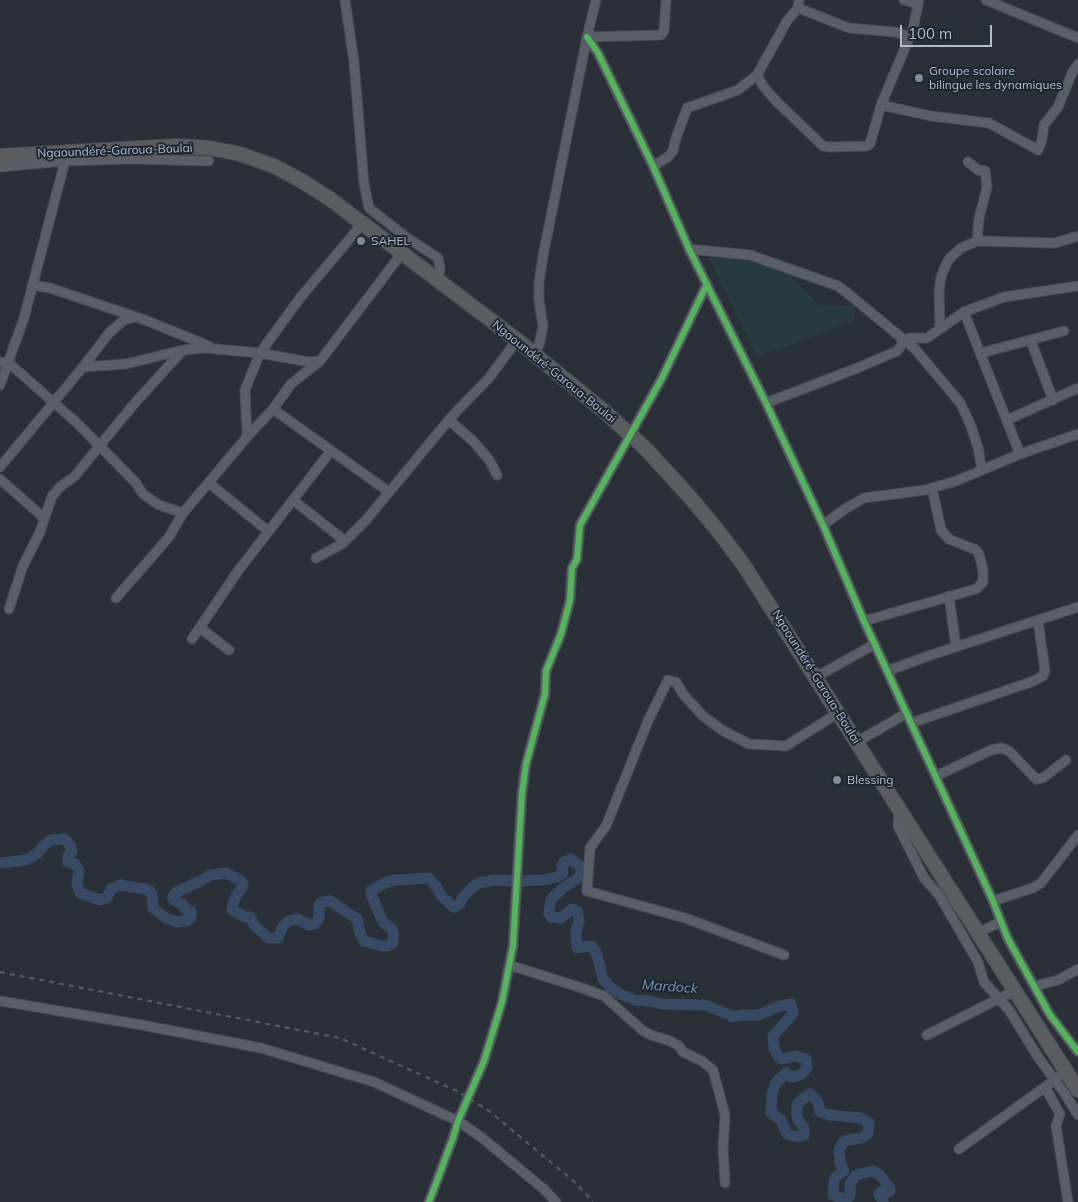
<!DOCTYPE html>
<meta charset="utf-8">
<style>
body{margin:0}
#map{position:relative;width:1078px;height:1202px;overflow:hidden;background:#2a3038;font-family:Mulish,sans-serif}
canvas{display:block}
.scale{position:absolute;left:900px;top:25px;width:92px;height:22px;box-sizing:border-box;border:2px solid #b4bcc9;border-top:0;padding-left:6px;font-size:15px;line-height:18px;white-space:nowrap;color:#b4bcc9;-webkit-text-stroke:4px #1d2633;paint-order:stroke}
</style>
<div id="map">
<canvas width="1078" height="1202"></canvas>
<div class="scale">100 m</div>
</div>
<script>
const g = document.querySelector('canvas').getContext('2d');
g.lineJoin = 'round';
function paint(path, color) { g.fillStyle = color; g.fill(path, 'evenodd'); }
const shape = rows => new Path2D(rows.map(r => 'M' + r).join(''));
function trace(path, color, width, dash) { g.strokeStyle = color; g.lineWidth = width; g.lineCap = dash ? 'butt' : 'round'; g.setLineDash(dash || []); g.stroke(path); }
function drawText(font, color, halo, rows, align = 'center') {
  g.font = font + ' Mulish,sans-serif'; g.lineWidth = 4; g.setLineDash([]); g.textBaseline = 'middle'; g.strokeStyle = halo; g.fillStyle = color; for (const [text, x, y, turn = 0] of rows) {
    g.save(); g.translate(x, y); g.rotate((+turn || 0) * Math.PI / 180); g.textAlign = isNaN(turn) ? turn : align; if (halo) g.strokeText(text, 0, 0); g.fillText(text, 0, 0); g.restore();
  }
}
const green = shape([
 [746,256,791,276,819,305,854,306,855,320,784,348,756,356,709,258]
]);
const river = shape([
 [0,863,26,860,38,853,43,846,51,840,65,839,71,847,72,851,68,856,68,862,75,864,79,870,77,884,80,893,100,900,107,898,111,889,120,885,144,889,150,891,152,895,153,908,166,918,176,922,187,921,191,917,191,911,186,910,184,906,173,899,173,896,177,892,198,882,211,875,226,873,240,880,243,884,242,888,238,893,233,903,232,910,245,917,250,917,254,925,268,938,278,938,283,926,289,921,298,919,308,925,315,924,319,918,319,905,323,902,330,901,357,919,360,933,364,941,382,946,388,946,393,943,393,932,392,929,383,922,371,894,371,891,382,884,394,880,429,878,436,886,441,896,454,907,460,904,462,898,474,886,479,883,495,880,512,881],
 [523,881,544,880,557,877,563,873,562,866,564,862,571,859,581,867,580,877,563,888,551,899,549,913,551,917,561,918,572,909,577,911,579,921,576,932,577,948,592,946,597,955,603,979,611,988,620,994,635,1000,649,1001,662,1004,705,1005,730,1015,733,1016,732,1017,740,1015,759,1015,777,1007,791,1004,793,1012,791,1016,773,1036,774,1048,780,1058,783,1059,795,1056,806,1059,807,1068,803,1073,797,1076,791,1077,786,1073,775,1084,772,1094,771,1113,781,1120,787,1134,798,1137,804,1135,804,1129,797,1117,797,1105,802,1100,810,1094,818,1102,820,1112,830,1115,861,1118,866,1121,869,1123,868,1134,861,1138,844,1141,839,1150,840,1162,844,1171,837,1176,834,1180,833,1195,844,1199,850,1196,850,1184,855,1176,860,1174,873,1171,880,1175,890,1188,890,1191,886,1193,883,1191,879,1194,883,1202]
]);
const minor = shape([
 [345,0,354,62,364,184,369,208,406,237,438,258,440,268,438,281],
 [904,0,918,4],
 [986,0,1078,38],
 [798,8,849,28,895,32,910,37],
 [587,37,598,53,653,166,689,249,766,403,823,525,864,621,993,901,1008,939,1050,1015,1078,1052],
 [587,37,661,35,664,31,666,0],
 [757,75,763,86,776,101,823,146,830,147,867,146,870,144,881,105,913,29,919,0],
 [881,105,931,116,989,123,1038,150,1042,140,1044,125,1058,107,1072,73,1078,64],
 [968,162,978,170,985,171,987,187,979,218,977,241],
 [653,166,668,157,673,151,675,141,687,108,738,90,757,75,787,21,798,8,799,0],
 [0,167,65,161,131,159,209,161],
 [689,249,750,255,838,286,846,292,915,349,947,387,961,404,971,426,978,448,982,470],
 [32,285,50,288,145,320,209,346],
 [964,312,1004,297,1078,286],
 [940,328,939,291,941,277,945,267,949,259,961,248,977,241,1055,243,1078,236],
 [1031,341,1053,400],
 [981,353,1064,331],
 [534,354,539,345,543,326,539,301,539,282,543,256,587,37,596,0],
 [0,362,9,363,78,424,136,483,143,494,159,505,183,513],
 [83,367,126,364,183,350,204,348,260,353,309,362,320,361],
 [0,385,24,318,65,161],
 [766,403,855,369,897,351,905,340,910,338,927,338,964,312,1020,454],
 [273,409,389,492],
 [449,420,474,442,490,461,497,475],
 [1007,420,1078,388],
 [247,437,245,390,260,353,300,298,363,223],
 [0,467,83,367,109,333,124,320,136,317],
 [0,479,44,518],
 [209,483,268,531],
 [293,500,345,541],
 [823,525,845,509,864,498,925,490,956,481,1020,454,1078,434],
 [316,558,342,544,366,520,453,415,489,378,517,340],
 [949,596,956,647],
 [116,598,169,537,183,513,247,437,273,409,291,384,320,361,402,253],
 [9,609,23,566,40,532,52,496,61,486,74,477,134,404,183,350],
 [864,621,976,589,983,582,983,570,979,554,976,550,949,539,941,530,932,488],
 [200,628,229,650],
 [192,639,238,571,330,452],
 [887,671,931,655,1078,607],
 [816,677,875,644],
 [911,723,1031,682,1043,676,1045,670,1038,621],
 [857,742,907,713],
 [936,776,991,750,1001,748,1009,751,1036,779,1043,778,1066,760],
 [899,808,898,826,924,878,939,895,978,962,984,982,1009,1010,1038,1057,1065,1094,1078,1115],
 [993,901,1033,888,1041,883,1078,835],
 [978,933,1000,922],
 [784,955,685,918,587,891,590,848,606,826,648,721,668,680,676,682,683,694,703,716,722,730,749,744,786,746,838,713],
 [509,965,579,987,604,996,642,1030,651,1035,670,1041,679,1046,683,1052,702,1061,713,1070,725,1115,723,1148,725,1183],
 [1035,986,1058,980,1078,969],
 [0,1001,142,1025,261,1048,374,1082,458,1121,481,1137,545,1190,556,1202],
 [927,1035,1014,991],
 [1059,1076,1045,1087,1060,1114,1056,1126,1068,1202],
 [959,1149,1045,1087],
 [429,1202,453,1138,458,1121,484,1061,502,1002,513,946,522,793,526,764,545,694,546,671,561,634,570,600,572,568,577,559,580,525,662,378,707,284]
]);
const highway = shape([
 [0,156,176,146,210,148,240,154,274,166,302,181,330,199,402,253,517,340,605,412,646,449,688,495,715,527,743,564,1078,1090]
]);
const rail = shape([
 [0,972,340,1038,459,1092,489,1111,576,1183,593,1202]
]);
const cycleway = shape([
 [587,37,598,53,653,166,689,249,766,403,823,525,864,621,993,901,1008,939,1050,1015,1078,1052],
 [429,1202,453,1138,458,1121,484,1061,502,1002,513,946,522,793,526,764,545,694,546,671,561,634,570,600,572,568,577,559,580,525,662,378,707,284]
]);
const markers = [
 [919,78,5,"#848b96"],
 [361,241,5,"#848b96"],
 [837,780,5,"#848b96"]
];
const poiNames = [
 ["Groupe scolaire",929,71],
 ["bilingue les dynamiques",929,85],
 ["SAHEL",371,241],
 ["Blessing",847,780]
];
const streetNames = [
 ["Ngaoundéré-Garoua-Boulai",115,151,-2],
 ["Ngaoundéré-Garoua-Boulai",554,372,39],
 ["Ngaoundéré-Garoua-Boulai",816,677,58]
];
const waterNames = [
 ["Mardock",670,987,4]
];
paint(green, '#273a3e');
trace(river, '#384963', 11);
trace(minor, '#484c53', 11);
trace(highway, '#474c53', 16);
trace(minor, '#5a5e66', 9);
trace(highway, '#5a5d60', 14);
trace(rail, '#595d64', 2, [5, 5]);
trace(cycleway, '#56b35d', 6);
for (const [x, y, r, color] of markers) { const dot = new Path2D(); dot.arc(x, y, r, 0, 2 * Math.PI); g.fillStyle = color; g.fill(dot); trace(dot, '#1d2633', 2); }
drawText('12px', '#b4bcc9', '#1d2633', poiNames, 'left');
drawText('12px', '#b4bcc9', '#1d2633', streetNames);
drawText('italic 14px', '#7c92b1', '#1d2633', waterNames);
</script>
